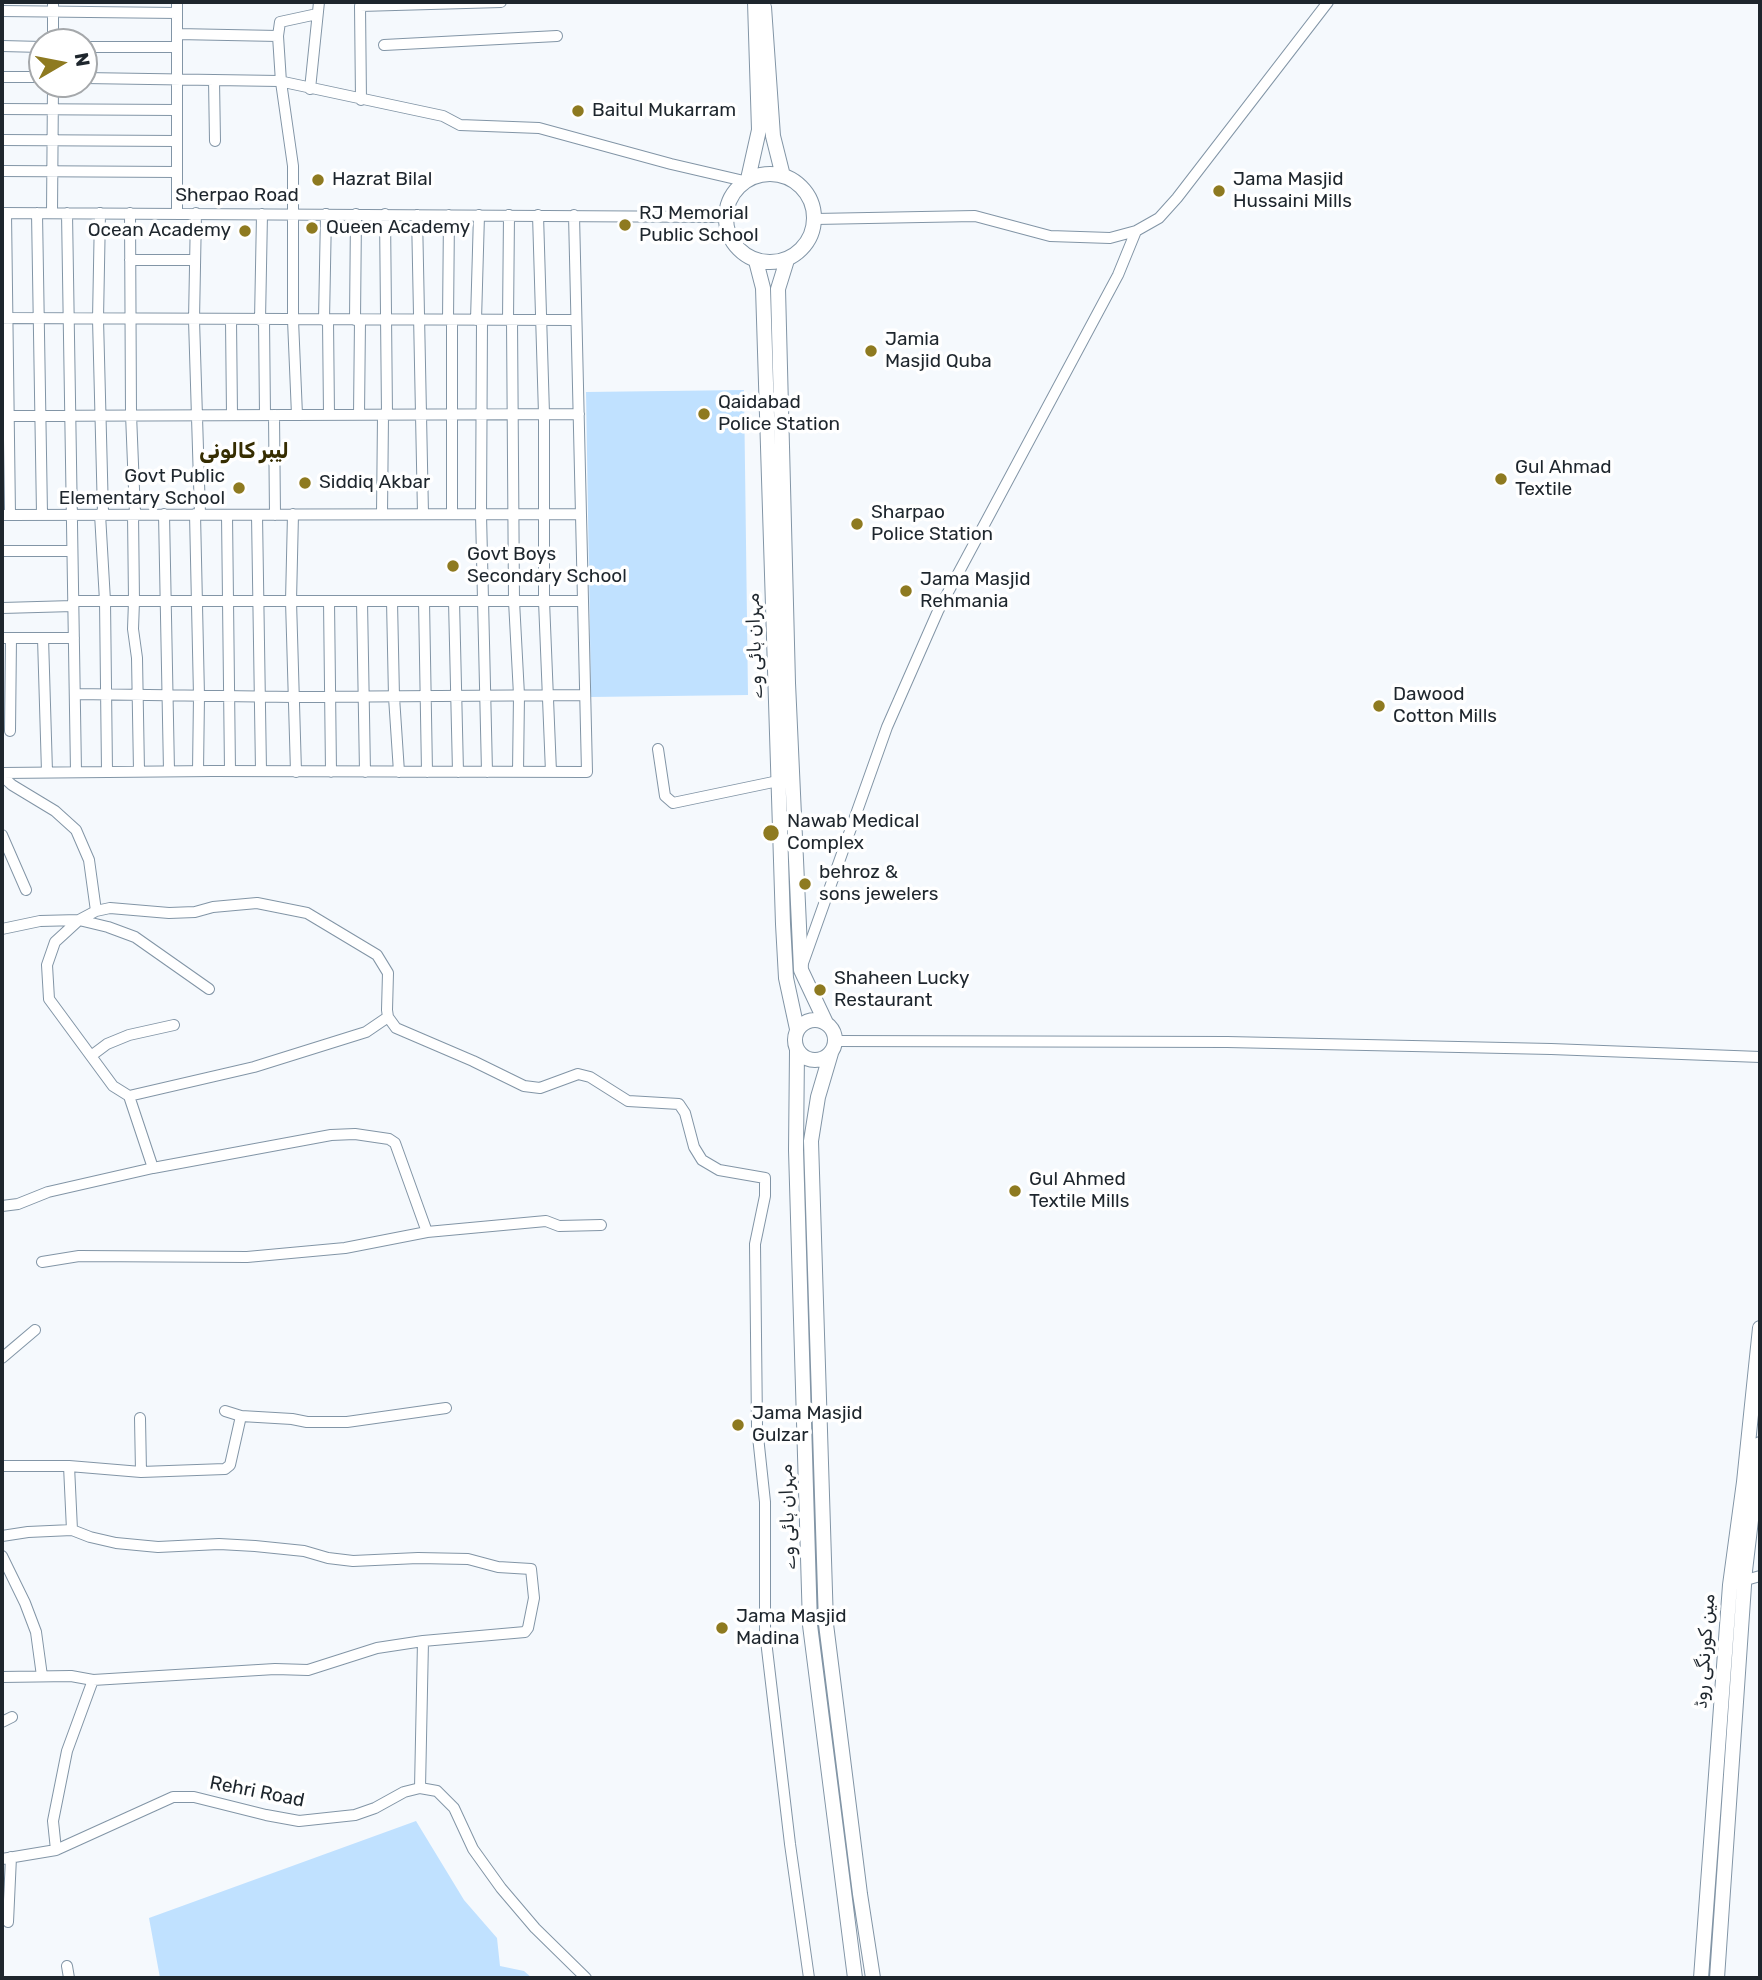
<!DOCTYPE html>
<meta charset="utf-8">
<style>
body{margin:0}
#map{position:relative;width:1762px;height:1980px;overflow:hidden;background:#f5f9fd;font-family:Rubik,sans-serif}
canvas{display:block}
.frame{position:absolute;inset:0;border:4px solid #1e262d;pointer-events:none}
.north{position:absolute;left:28px;top:28px;width:70px;height:70px;box-sizing:border-box;background:#fff;border:2px solid #a5a8ab;border-radius:50%;rotate:80deg;font-size:19px;font-weight:700;line-height:28px;text-align:center;color:#1e262d}
.north::after{content:'';display:block;margin:auto;width:24px;height:32px;background:#8e7a20;clip-path:polygon(50% 0,100% 100%,50% 72%,0 100%)}
</style>
<div id="map">
<canvas width="1762" height="1980"></canvas>
<div class="frame"></div>
<div class="north">N</div>
</div>
<script>
const g = document.querySelector('canvas').getContext('2d');
g.lineJoin = 'round';
function paint(path, color) { g.fillStyle = color; g.fill(path, 'evenodd'); }
const shape = rows => new Path2D(rows.map(r => 'M' + r).join(''));
function trace(path, color, width, dash) { g.strokeStyle = color; g.lineWidth = width; g.lineCap = dash ? 'butt' : 'round'; g.setLineDash(dash || []); g.stroke(path); }
function drawText(font, color, halo, rows, align = 'center') {
  g.font = font + ' Rubik,"Noto Naskh Arabic",sans-serif'; g.lineWidth = 7; g.setLineDash([]); g.textBaseline = 'middle'; g.strokeStyle = halo; g.fillStyle = color; for (const [text, x, y, turn = 0] of rows) {
    g.save(); g.translate(x, y); g.rotate((+turn || 0) * Math.PI / 180); g.textAlign = isNaN(turn) ? turn : align; if (halo) g.strokeText(text, 0, 0); g.fillText(text, 0, 0); g.restore();
  }
}
const green = shape([
 [744,390,748,695,591,697,586,392],
 [416,1821,464,1900,497,1938,500,1966,524,1971,532,1978,160,1978,149,1918]
]);
const minor = shape([
 [177,2,177,213],
 [2,11,177,13],
 [177,34,278,36,281,82,293,166,293,320,297,415],
 [278,36,280,22,317,14],
 [53,42,53,2],
 [384,45,557,36],
 [2,46,42,47],
 [84,47,177,47],
 [2,77,42,77],
 [84,78,279,81,443,116,460,125,539,128,671,164,744,181],
 [214,80,215,141],
 [310,89,319,2],
 [361,100,360,6,501,2],
 [2,109,177,110],
 [2,140,177,141],
 [2,171,177,172],
 [2,213,725,217],
 [6,213,10,515],
 [37,213,42,514],
 [52,213,53,84],
 [67,213,76,772],
 [100,213,98,319,103,514],
 [130,213,131,414,135,514],
 [196,213,194,320,200,514],
 [385,214,387,415],
 [417,215,423,514],
 [538,215,544,414,544,601,551,772],
 [815,219,975,216,1050,236,1110,238,1136,231,1159,218,1177,198,1328,2],
 [130,260,195,260],
 [2,318,576,320],
 [231,320,232,415],
 [260,320,262,214],
 [264,320,265,415],
 [324,320,326,214],
 [328,320,329,415],
 [355,320,356,214],
 [448,320,449,215],
 [452,320,452,514],
 [476,320,479,215],
 [482,320,481,514,487,772],
 [508,320,509,215],
 [512,320,514,601,519,695,518,772],
 [274,415,275,515],
 [359,415,360,320],
 [2,416,579,414],
 [100,514,105,601,107,772],
 [133,514,134,601,133,629,137,658,139,771],
 [164,514,169,771],
 [195,514,199,696,198,771],
 [293,514,291,601,296,772],
 [382,514,383,415],
 [2,515,580,514],
 [227,515,230,771],
 [257,515,261,771],
 [2,551,72,551],
 [73,601,582,601],
 [329,601,331,772],
 [362,601,365,772],
 [392,601,394,697,399,772],
 [424,601,427,772],
 [454,601,458,772],
 [2,608,73,606],
 [2,638,74,638],
 [43,638,47,772],
 [75,694,294,697,584,695],
 [10,731,11,638],
 [658,749,665,796,673,803,778,781],
 [2,773,213,771,587,772,574,215],
 [2,776,12,785,55,811,76,830,89,860,96,911],
 [2,835,26,890],
 [2,929,40,921,79,920,108,927,135,937,209,989],
 [803,963,887,727,938,611,1118,275,1136,231],
 [836,1041,1227,1042,1551,1049,1760,1057],
 [91,1056,107,1044,129,1035,174,1025],
 [129,1096,254,1067,366,1032,388,1017],
 [153,1168,129,1096,113,1086,49,999,47,965,55,942,79,920,96,911,110,908,169,913,195,912,213,907,257,903,307,913,377,955,388,973,387,1010,388,1017,396,1028,473,1061,524,1086,540,1088,578,1074,590,1077,628,1101,679,1104,685,1113,694,1147,702,1160,719,1170,765,1178,765,1196,755,1244,757,1427,765,1502,765,1632,790,1844,809,1978],
 [2,1206,18,1204,48,1192,153,1168,331,1135,355,1134,389,1139,395,1143,427,1232],
 [42,1262,79,1256,247,1257,345,1248,427,1232,546,1221,559,1226,601,1225],
 [2,1358,35,1330],
 [225,1411,241,1416,292,1419,307,1422,347,1422,446,1408],
 [140,1418,141,1472],
 [2,1466,69,1466,141,1472,225,1469,230,1465,241,1416],
 [69,1466,72,1530],
 [2,1536,28,1532,72,1530,90,1537,116,1543,158,1547,219,1544,255,1546,304,1551,328,1558,353,1561,418,1558,468,1559,498,1567,531,1569,534,1598,528,1628,525,1632,423,1641,377,1648,308,1670,275,1669,93,1680,71,1676,2,1677],
 [2,1556,25,1603,36,1632,42,1676],
 [1739,1582,1760,1576],
 [2,1722,12,1717],
 [420,1788,423,1641],
 [56,1850,53,1821,67,1751,93,1680],
 [2,1859,56,1850,173,1797,194,1797,266,1815,299,1821,355,1815,375,1808,404,1792,420,1788,437,1791,454,1808,473,1849,501,1888,535,1928,586,1978],
 [8,1922,11,1857],
 [67,1966,69,1978]
]);
const major = shape([
 [764,7,773,136,783,176],
 '726 218a44 44 0 1 1 88 0a44 44 0 1 1-88 0Z',
 [748,179,759,130,755,2],
 [787,260,778,289,788,683,801,970,826,1023],
 [756,261,763,288,783,924,786,978,797,1029],
 '795 1040a20 20 0 1 1 40 0a20 20 0 1 1-40 0Z',
 [797,1051,796,1150,810,1625,855,1978],
 [831,1053,818,1097,811,1141,826,1624,860,1894,873,1978],
 [1701,1978,1730,1585,1744,1482,1760,1328],
 [1717,1978,1745,1571,1760,1444]
]);
const markers = [
 [578,111,7,"#8e7a20"],
 [318,180,7,"#8e7a20"],
 [1219,191,7,"#8e7a20"],
 [625,225,7,"#8e7a20"],
 [312,228,7,"#8e7a20"],
 [245,231,7,"#8e7a20"],
 [871,351,7,"#8e7a20"],
 [704,414,7,"#8e7a20"],
 [1501,479,7,"#8e7a20"],
 [305,483,7,"#8e7a20"],
 [239,488,7,"#8e7a20"],
 [857,524,7,"#8e7a20"],
 [453,566,7,"#8e7a20"],
 [906,591,7,"#8e7a20"],
 [1379,706,7,"#8e7a20"],
 [771,833,9,"#8e7a20"],
 [805,884,7,"#8e7a20"],
 [820,990,7,"#8e7a20"],
 [1015,1191,7,"#8e7a20"],
 [738,1425,7,"#8e7a20"],
 [722,1628,7,"#8e7a20"]
];
const poiNames = [
 ["Baitul Mukarram",592,111],
 ["Hazrat Bilal",332,180],
 ["Jama Masjid",1233,180],
 ["Hussaini Mills",1233,202],
 ["RJ Memorial",639,214],
 ["Public School",639,236],
 ["Queen Academy",326,228],
 ["Ocean Academy",231,231,"right"],
 ["Jamia",885,340],
 ["Masjid Quba",885,362],
 ["Qaidabad",718,403],
 ["Police Station",718,425],
 ["Gul Ahmad",1515,468],
 ["Textile",1515,490],
 ["Govt Public",225,477,"right"],
 ["Elementary School",225,499,"right"],
 ["Siddiq Akbar",319,483],
 ["Sharpao",871,513],
 ["Police Station",871,535],
 ["Govt Boys",467,555],
 ["Secondary School",467,577],
 ["Jama Masjid",920,580],
 ["Rehmania",920,602],
 ["Dawood",1393,695],
 ["Cotton Mills",1393,717],
 ["Nawab Medical",787,822],
 ["Complex",787,844],
 ["behroz &",819,873],
 ["sons jewelers",819,895],
 ["Shaheen Lucky",834,979],
 ["Restaurant",834,1001],
 ["Gul Ahmed",1029,1180],
 ["Textile Mills",1029,1202],
 ["Jama Masjid",752,1414],
 ["Gulzar",752,1436],
 ["Jama Masjid",736,1617],
 ["Madina",736,1639]
];
const streetNames = [
 ["Sherpao Road",237,196],
 ["مہران ہائی وے",755,646,-92],
 ["مہران ہائی وے",788,1517,-92],
 ["مین کورنگی روڈ",1705,1651,-86],
 ["Rehri Road",257,1792,11]
];
const neighbourhoodNames = [
 ["لیبر کالونی",244,452]
];
paint(green, '#c0e1ff');
trace(minor, '#8295a6', 12);
trace(major, '#8295a6', 16);
trace(minor, '#fff', 10);
trace(major, '#fff', 14);
for (const [x, y, r, color] of markers) { const dot = new Path2D(); dot.arc(x, y, r, 0, 2 * Math.PI); g.fillStyle = color; g.fill(dot); trace(dot, '#fff', 2.5); }
drawText('19px', '#1e262d', '#fff', poiNames, 'left');
drawText('19px', '#1e262d', '#fff', streetNames);
drawText('bold 21px', '#362d01', '#fff', neighbourhoodNames);
</script>
